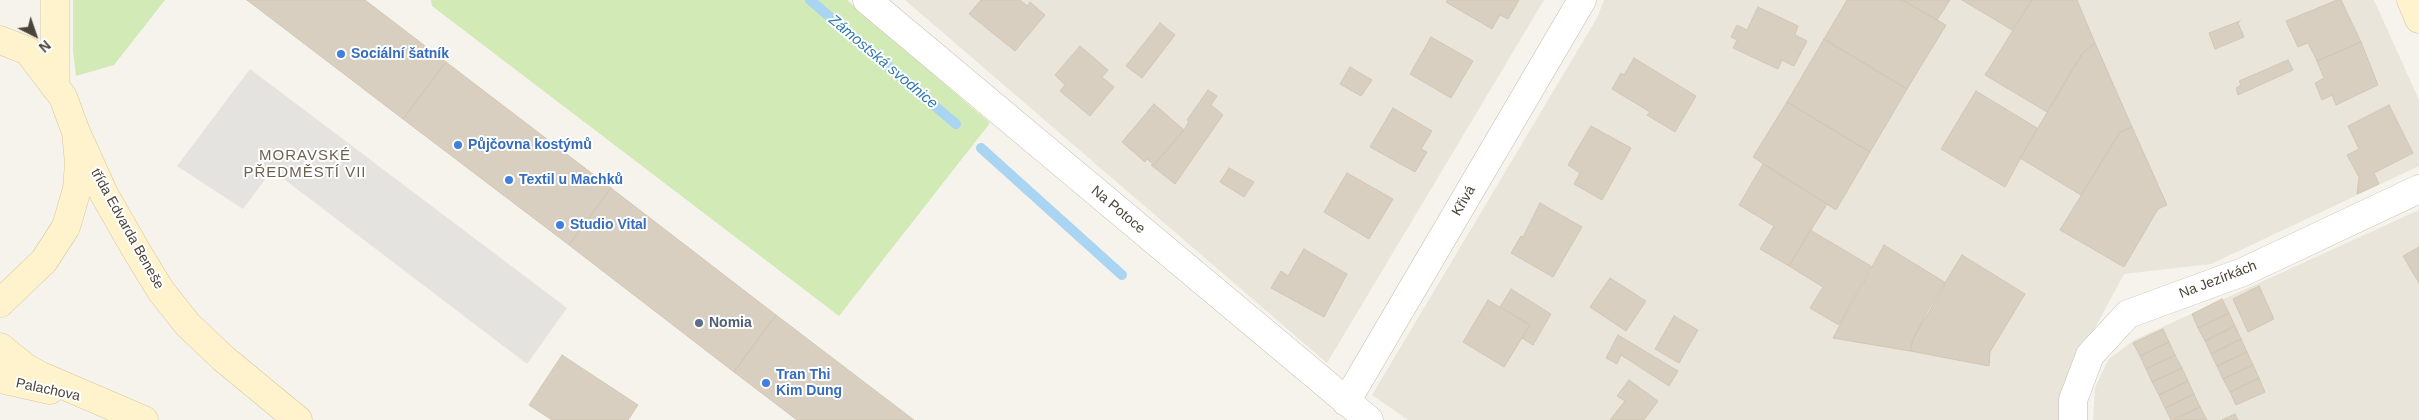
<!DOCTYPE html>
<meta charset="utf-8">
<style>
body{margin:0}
#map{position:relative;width:2419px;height:420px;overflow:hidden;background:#f6f3ec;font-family:Helvetica,sans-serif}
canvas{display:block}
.north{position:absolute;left:10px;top:10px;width:50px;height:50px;-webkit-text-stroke:4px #fff;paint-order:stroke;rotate:139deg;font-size:14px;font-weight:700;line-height:20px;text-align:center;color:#4b4439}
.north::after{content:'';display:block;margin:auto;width:18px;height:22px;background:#4b4439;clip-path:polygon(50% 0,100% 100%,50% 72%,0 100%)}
</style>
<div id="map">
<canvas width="2419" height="420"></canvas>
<div class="north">N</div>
</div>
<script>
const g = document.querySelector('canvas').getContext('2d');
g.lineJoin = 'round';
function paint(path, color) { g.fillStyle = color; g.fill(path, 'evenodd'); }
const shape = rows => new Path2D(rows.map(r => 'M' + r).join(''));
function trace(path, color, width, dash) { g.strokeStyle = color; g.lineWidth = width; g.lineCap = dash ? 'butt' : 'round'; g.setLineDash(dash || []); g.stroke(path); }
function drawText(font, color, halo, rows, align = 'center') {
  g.font = font + ' Helvetica,sans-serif'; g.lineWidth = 4; g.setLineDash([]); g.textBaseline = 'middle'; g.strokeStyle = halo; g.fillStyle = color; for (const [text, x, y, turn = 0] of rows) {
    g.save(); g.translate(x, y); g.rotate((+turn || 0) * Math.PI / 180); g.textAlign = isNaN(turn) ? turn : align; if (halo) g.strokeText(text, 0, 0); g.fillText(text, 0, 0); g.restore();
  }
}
const residential = shape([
 [905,0,1544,0,1327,363],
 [1604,0,2374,0,2419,100,2419,166,2211,264,2124,274,2065,383,2063,420,1408,420,1372,395,1597,18],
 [2419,210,2419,420,2093,420,2095,388,2108,360,2134,340]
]);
const green = shape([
 [73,0,165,0,114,65,76,76,73,50],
 [431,0,847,0,990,123,839,316,432,6]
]);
const parking = shape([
 [250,69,567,308,527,364,272,170,243,209,177,166]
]);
const stream = shape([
 [810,0,956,124],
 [981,148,1122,275]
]);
const building = shape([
 [247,0,365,0,446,62,403,119,247,0],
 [981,0,1020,0,1027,6,1030,2,1045,15,1015,51,969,14,981,0],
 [1448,0,1519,0,1508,19,1500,15,1492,29,1446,2,1448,0],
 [1847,0,1902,0,1946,25,1907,89,1824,39,1847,0],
 [1902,0,1950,0,1937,20,1902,0],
 [1962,0,2032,0,2012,30,1962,0],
 [2032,0,2077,0,2095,43,2082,54,2047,112,1985,75,2032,0],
 [2337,0,2341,0,2361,42,2317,61,2308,43,2298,47,2286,21,2337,0],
 [1758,7,1798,26,1795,35,1807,41,1794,66,1782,60,1778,69,1733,48,1737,40,1731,37,1737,25,1747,30,1758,7],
 [2240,21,2238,23,2244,37,2215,49,2209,33,2240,21],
 [1160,23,1175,35,1142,78,1126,66,1160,23],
 [1431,37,1473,61,1451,98,1410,74,1431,37],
 [1824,39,1907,89,1870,152,1787,102,1824,39],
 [2361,42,2378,85,2336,105,2332,95,2322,100,2315,83,2324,78,2317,61,2361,42],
 [2095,43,2132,127,2120,132,2081,195,2020,158,2082,54,2095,43],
 [1080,46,1108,70,1102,77,1114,87,1090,116,1060,91,1065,85,1055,75,1080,46],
 [1634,58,1696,96,1675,132,1647,115,1650,112,1612,89,1621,73,1624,75,1634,58],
 [2288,60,2293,70,2238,95,2236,88,2241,85,2239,81,2288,60],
 [446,62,611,188,569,245,403,119,446,62],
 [1350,67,1372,80,1361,96,1340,84,1350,67],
 [1208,90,1217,96,1211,105,1223,115,1175,184,1151,165,1154,165,1184,130,1189,121,1187,120,1208,90],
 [1976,91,2037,128,2005,187,1941,149,1976,91],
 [1787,102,1870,152,1836,210,1753,157,1787,102],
 [1154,104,1184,130,1154,165,1147,159,1145,162,1122,142,1154,104],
 [2389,105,2413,153,2374,173,2379,184,2357,194,2359,177,2347,155,2359,149,2348,126,2389,105],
 [1393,108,1432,131,1421,149,1427,152,1415,172,1370,147,1393,108],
 [1591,126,1631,148,1602,200,1574,184,1580,173,1568,165,1591,126],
 [2132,127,2167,205,2158,209,2124,267,2060,230,2120,132,2132,127],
 [1763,164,1827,204,1789,266,1760,249,1774,226,1739,205,1763,164],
 [1229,168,1254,182,1244,197,1220,182,1229,168],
 [1347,173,1393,199,1369,239,1324,212,1347,173],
 [611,188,776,315,734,372,569,245,611,188],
 [1540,203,1582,227,1553,277,1511,253,1521,236,1523,237,1540,203],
 [1810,230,1871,266,1839,325,1810,308,1823,287,1789,266,1810,230],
 [1884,245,1946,283,1913,339,1910,351,1833,338,1884,245],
 [2419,247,2419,283,2403,256,2419,247],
 [1304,249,1347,274,1324,317,1271,288,1281,271,1288,276,1304,249],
 [1962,255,2025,294,1990,352,1989,366,1910,351,1913,339,1927,312,1962,255],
 [1610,278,1646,301,1626,331,1590,307,1610,278],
 [2259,286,2274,319,2248,332,2233,299,2259,286],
 [1511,289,1551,314,1533,345,1522,338,1530,325,1500,307,1511,289],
 [2222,299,2229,313,2198,328,2192,314,2222,299],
 [1488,300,1530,325,1504,367,1463,342,1488,300],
 [2229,313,2235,326,2205,341,2198,328,2229,313],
 [776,315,914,420,797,420,734,372,776,315],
 [1674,316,1698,330,1679,363,1655,349,1674,316],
 [2235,326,2241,339,2211,354,2205,341,2235,326],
 [2163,329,2169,342,2140,356,2133,343,2163,329],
 [1618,335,1678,371,1669,386,1621,355,1617,364,1606,358,1618,335],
 [2241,339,2247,352,2217,366,2211,354,2241,339],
 [2169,342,2175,355,2146,369,2140,356,2169,342],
 [2247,352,2253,365,2223,379,2217,366,2247,352],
 [562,355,638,405,628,420,552,420,529,405,562,355],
 [2175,355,2182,368,2152,382,2146,369,2175,355],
 [2253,365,2259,378,2230,392,2223,379,2253,365],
 [2182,368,2188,381,2159,395,2152,382,2182,368],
 [2259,378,2265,392,2236,405,2230,392,2259,378],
 [1629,380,1658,401,1644,420,1610,420,1625,401,1617,396,1629,380],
 [2188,381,2194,394,2165,408,2159,395,2188,381],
 [2194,394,2200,407,2171,420,2165,408,2194,394],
 [2200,407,2207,420,2174,420,2200,407],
 [2235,414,2238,420,2222,420,2235,414]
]);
const street = shape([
 [867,0,1369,420],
 [1346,402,1582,0],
 [2073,420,2073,400,2090,355,2128,314,2243,272,2419,189]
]);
const secondary = shape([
 [55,0,55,87],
 [2411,0,2419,19],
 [0,40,28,51,63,97,76,132,79,163,77,189,66,227,44,261,0,303],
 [76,132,104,194,136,250,161,291,188,325,224,359,298,420],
 [0,347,25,367,39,375,144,420],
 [0,379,50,390]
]);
const markers = [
 [341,54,5,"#3f7fe0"],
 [458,145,5,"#3f7fe0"],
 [509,180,5,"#3f7fe0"],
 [560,225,5,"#3f7fe0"],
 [699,323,5,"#5c6f8a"],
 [766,383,5,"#3f7fe0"]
];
const shopNames = [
 ["Sociální šatník",351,54],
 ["Půjčovna kostýmů",468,145],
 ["Textil u Machků",519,180],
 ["Studio Vital",570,225],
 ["Tran Thi",776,375],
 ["Kim Dung",776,391]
];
const streetNames = [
 ["Křivá",1464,201,-60],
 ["Na Potoce",1118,210,40],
 ["třída Edvarda Beneše",127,229,61],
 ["Na Jezírkách",2218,280,-21],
 ["Palachova",48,390,12]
];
const serviceNames = [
 ["Nomia",709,323]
];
const waterNames = [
 ["Zámostská svodnice",883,62,40]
];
const neighbourhoodNames = [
 ["MORAVSKÉ",305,156],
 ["PŘEDMĚSTÍ VII",305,173]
];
paint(residential, '#eae5da');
paint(green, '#d2eab5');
paint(parking, '#e5e3e0');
trace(stream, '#a9d4f2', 10);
paint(building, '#d8cfc1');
trace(building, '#d3c7b4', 1);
trace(street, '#c2bbae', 29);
trace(secondary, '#d6c79b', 29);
trace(street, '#fff', 28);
trace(secondary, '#fff3cd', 28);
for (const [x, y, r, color] of markers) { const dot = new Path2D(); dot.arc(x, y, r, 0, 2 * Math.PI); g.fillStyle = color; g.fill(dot); trace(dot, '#fff', 2); }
drawText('bold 14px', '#366cbe', '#fff', shopNames, 'left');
drawText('14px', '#4b4439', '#fff', streetNames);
drawText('bold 14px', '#4e5e75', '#fff', serviceNames, 'left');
drawText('italic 15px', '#2e7ab2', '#fff', waterNames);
g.letterSpacing = '1px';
drawText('15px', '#6e6250', '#fff', neighbourhoodNames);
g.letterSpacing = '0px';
</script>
